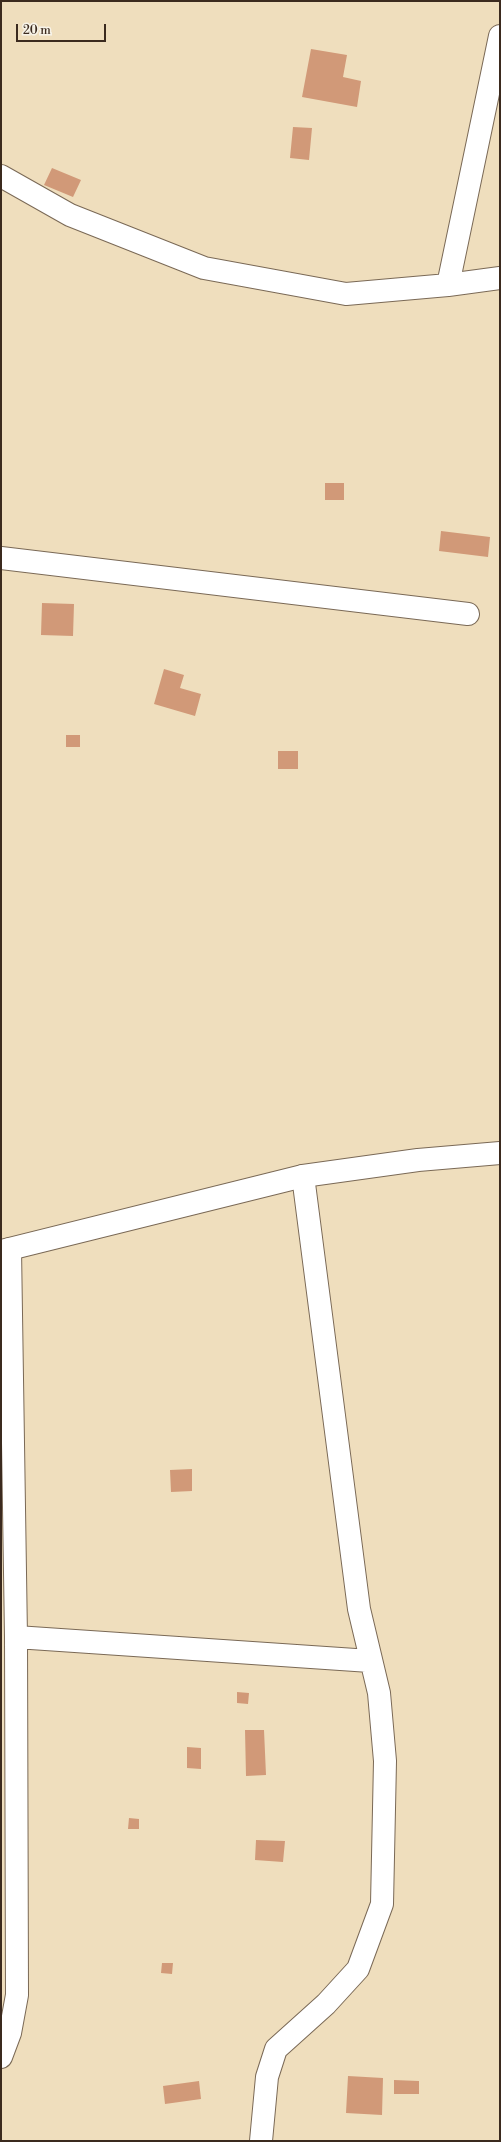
<!DOCTYPE html>
<style>
body{margin:0}
#map{position:relative;width:501px;height:2142px;overflow:hidden;background:#efdebd;font-family:"Libre Bodoni",serif}
canvas{display:block}
.frame{position:absolute;inset:0;border:2px solid #3b2a1e;pointer-events:none}
.scale{position:absolute;left:16px;top:24px;width:90px;height:18px;box-sizing:border-box;border:2px solid #3b2a1e;border-top:0;padding-left:5px;font-size:12px;line-height:14px;white-space:nowrap;color:#3b2a1e;-webkit-text-stroke:3px #f7f3e8;paint-order:stroke}
</style>
<div id="map">
<canvas width="501" height="2142"></canvas>
<div class="frame"></div>
<div class="scale">20 m</div>
</div>
<script>
const g = document.querySelector('canvas').getContext('2d');
g.lineJoin = 'round';
function paint(path, color) { g.fillStyle = color; g.fill(path, 'evenodd'); }
const shape = rows => new Path2D(rows.map(r => 'M' + r).join(''));
function trace(path, color, width, dash) { g.strokeStyle = color; g.lineWidth = width; g.lineCap = dash ? 'butt' : 'round'; g.setLineDash(dash || []); g.stroke(path); }
const building = shape([
 [311,49,347,55,343,77,361,81,357,107,302,97],
 [293,127,312,128,309,160,290,158],
 [52,168,81,180,73,197,44,185],
 [325,483,344,483,344,500,325,500],
 [441,531,490,537,488,557,439,551],
 [42,603,74,604,73,636,41,635],
 [164,669,184,675,180,688,201,694,195,716,154,704],
 [66,735,80,735,80,747,66,747],
 [278,751,298,751,298,769,278,769],
 [192,1469,192,1491,171,1492,170,1470],
 [237,1692,249,1693,248,1704,237,1703],
 [245,1730,264,1730,266,1775,246,1776],
 [187,1747,201,1748,201,1769,187,1768],
 [129,1818,139,1819,139,1829,128,1829],
 [256,1840,285,1841,283,1862,255,1860],
 [162,1963,173,1963,172,1974,161,1973],
 [348,2076,383,2078,382,2115,346,2113],
 [394,2080,419,2081,419,2094,394,2094],
 [199,2081,201,2099,165,2104,163,2086]
]);
const minor = shape([
 [1,176,70,215,204,268,346,294,448,285,500,278],
 [448,285,500,36],
 [1,558,468,614],
 [16,1637,370,1661],
 [1,2057,10,2033,17,1995,16,1637,10,1249],
 [261,2141,267,2077,276,2049,326,2004,358,1969,382,1904,385,1761,379,1693,359,1609,303,1176]
]);
const tertiary = shape([
 [1,1251,303,1176,418,1160,500,1153]
]);
paint(building, '#d19978');
trace(minor, '#7a6956', 24);
trace(tertiary, '#7a6956', 24);
trace(minor, '#fff', 22);
trace(tertiary, '#fff', 22);
</script>
